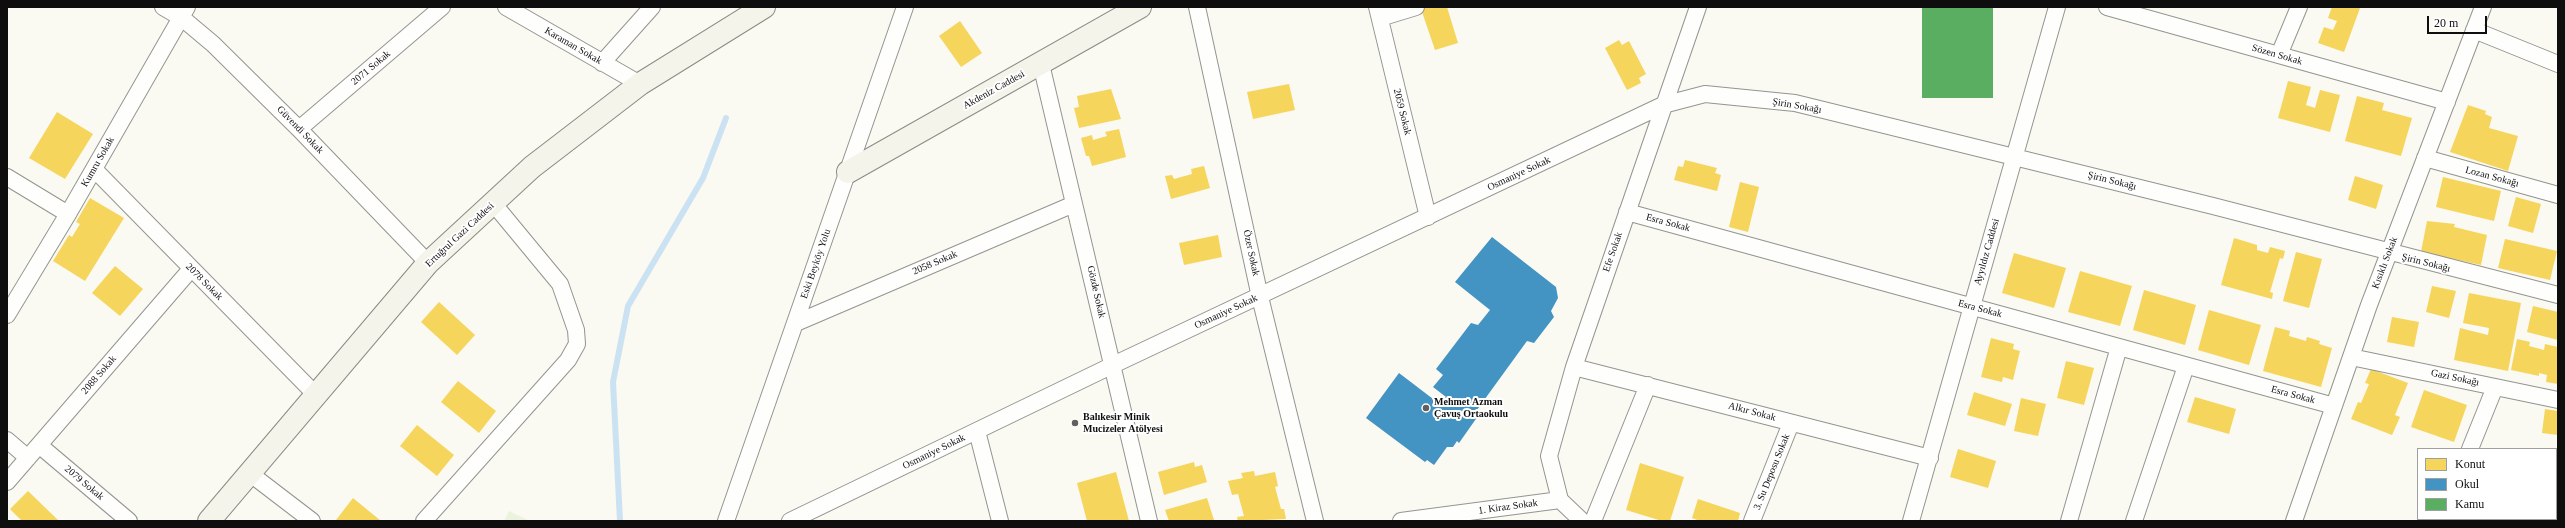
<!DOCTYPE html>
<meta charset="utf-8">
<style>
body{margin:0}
#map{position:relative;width:2565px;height:528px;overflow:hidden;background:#faf9f2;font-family:Georgia,serif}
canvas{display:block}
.frame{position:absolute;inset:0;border:8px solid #0e0e0e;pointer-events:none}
.legend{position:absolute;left:2417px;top:448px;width:140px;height:72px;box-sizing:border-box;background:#fff;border:1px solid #9f9f9f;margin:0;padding:5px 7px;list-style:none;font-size:12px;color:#0e0e0e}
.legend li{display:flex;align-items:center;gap:8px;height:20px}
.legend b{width:20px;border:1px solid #9f9f9f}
.scale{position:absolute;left:2427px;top:16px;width:60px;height:18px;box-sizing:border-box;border:2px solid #0e0e0e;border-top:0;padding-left:5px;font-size:12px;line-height:14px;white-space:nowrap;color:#0e0e0e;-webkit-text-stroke:3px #fff;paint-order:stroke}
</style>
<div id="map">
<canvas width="2565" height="528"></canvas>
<div class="frame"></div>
<ul class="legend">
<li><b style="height:11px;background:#f6d55c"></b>Konut</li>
<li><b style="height:11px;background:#4393c3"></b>Okul</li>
<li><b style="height:11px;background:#5aae61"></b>Kamu</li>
</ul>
<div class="scale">20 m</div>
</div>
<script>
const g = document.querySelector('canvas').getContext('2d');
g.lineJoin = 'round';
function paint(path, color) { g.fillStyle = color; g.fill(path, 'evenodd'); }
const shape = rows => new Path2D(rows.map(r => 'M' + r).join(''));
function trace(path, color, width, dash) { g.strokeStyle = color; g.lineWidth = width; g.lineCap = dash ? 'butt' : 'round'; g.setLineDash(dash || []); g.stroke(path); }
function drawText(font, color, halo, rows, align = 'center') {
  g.font = font + ' Georgia,serif'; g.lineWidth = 4; g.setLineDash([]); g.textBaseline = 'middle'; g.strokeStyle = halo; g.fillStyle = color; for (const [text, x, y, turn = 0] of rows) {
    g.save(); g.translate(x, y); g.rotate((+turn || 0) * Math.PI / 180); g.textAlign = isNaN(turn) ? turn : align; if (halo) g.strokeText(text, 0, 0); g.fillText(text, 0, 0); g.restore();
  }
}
const pitch = shape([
 [509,511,530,521,504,521]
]);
const homes = shape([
 [1428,7,1447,7,1458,43,1435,50,1421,9],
 [2332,7,2360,8,2344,52,2318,43,2324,27,2333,30,2337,21,2328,18],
 [960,21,982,53,961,67,939,36],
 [1619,40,1622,45,1629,41,1646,74,1639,78,1641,83,1627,90,1605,48],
 [2288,81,2311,87,2306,105,2315,108,2320,90,2340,95,2330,132,2278,118],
 [1289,84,1295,110,1253,119,1247,92],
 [1111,89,1121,119,1079,128,1074,108,1079,107,1077,96],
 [2357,96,2384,103,2382,110,2412,118,2401,156,2345,141],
 [2468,105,2486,111,2485,114,2492,117,2489,128,2518,136,2508,171,2450,152],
 [57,112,93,134,65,179,29,158],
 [1119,129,1126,157,1092,166,1089,156,1086,156,1081,138,1092,135,1093,140,1107,136,1105,132],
 [1685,160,1717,168,1715,173,1721,175,1717,191,1674,180,1678,166,1683,167],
 [1204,166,1210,188,1171,199,1165,176,1172,175,1174,179,1192,174,1191,169],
 [2355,176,2383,185,2376,209,2348,200],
 [2443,177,2501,191,2494,221,2436,207],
 [1740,182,1759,187,1748,232,1729,227],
 [2516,197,2541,204,2533,233,2508,226],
 [90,198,124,218,85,281,53,261,69,235,72,237,80,224,76,222],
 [2427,221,2455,224,2454,227,2487,235,2481,265,2421,252],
 [1218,235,1222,257,1184,265,1179,243],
 [2234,238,2257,245,2257,250,2268,253,2270,247,2285,251,2283,259,2280,258,2270,292,2273,293,2272,299,2221,285],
 [2505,239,2557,251,2550,280,2498,268],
 [2296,252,2322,259,2309,308,2283,301],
 [2014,253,2066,268,2054,308,2002,293],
 [115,266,143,289,120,316,92,293],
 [2080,271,2132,286,2120,326,2068,312],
 [2432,286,2456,291,2449,318,2426,312],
 [2144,290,2196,305,2185,345,2133,330],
 [2469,293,2521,303,2508,371,2454,360,2460,328,2488,335,2489,328,2463,323],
 [439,302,475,335,457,355,421,322],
 [2533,306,2558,312,2558,340,2527,332],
 [2209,310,2261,325,2249,365,2198,350],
 [2392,317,2419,322,2414,347,2387,342],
 [2275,327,2290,331,2289,336,2306,341,2307,337,2320,341,2319,344,2332,348,2321,387,2263,371],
 [1991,338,2014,344,2013,349,2020,351,2013,380,2003,377,2002,382,1981,377],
 [2517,339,2530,342,2529,346,2544,350,2545,344,2558,347,2558,384,2546,382,2547,375,2539,373,2539,376,2511,370],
 [2066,361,2094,368,2084,405,2057,398],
 [2371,369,2408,383,2395,415,2400,417,2392,435,2351,419,2358,402,2361,403,2364,396,2369,384,2365,383],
 [458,381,496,411,479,433,441,402],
 [2424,390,2467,405,2454,442,2411,427],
 [1974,392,2012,404,2005,426,1967,415],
 [2195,397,2236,409,2229,434,2187,422],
 [2021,398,2046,404,2038,436,2014,431],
 [2545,409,2558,411,2558,435,2542,433],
 [417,425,454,455,437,476,400,446],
 [1958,449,1996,461,1988,488,1950,477],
 [1194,462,1195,467,1202,465,1207,482,1164,495,1158,472],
 [1640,463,1684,477,1670,521,1662,521,1626,510],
 [1254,471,1255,476,1275,472,1278,486,1275,487,1281,509,1284,509,1286,519,1238,521,1237,517,1244,516,1238,494,1232,495,1228,481,1243,478,1241,473],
 [1116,472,1129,521,1087,521,1077,483],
 [28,491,59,521,22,521,10,509],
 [353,498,381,521,338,521,336,520],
 [1207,498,1214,520,1169,521,1165,510],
 [1698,499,1740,513,1738,521,1700,521,1692,518],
 [2464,519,2491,519,2490,521,2463,521]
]);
const schools = shape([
 [1492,237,1556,287,1558,298,1551,311,1554,317,1534,343,1527,341,1474,414,1478,416,1459,443,1457,441,1453,447,1447,447,1434,465,1427,460,1425,462,1366,418,1399,373,1437,402,1440,397,1444,399,1446,397,1433,387,1443,375,1436,369,1471,323,1478,325,1490,310,1455,282]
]);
const public = shape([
 [1922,7,1993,7,1993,98,1922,98]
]);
const stream = shape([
 [620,521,613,382,628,306,703,178,726,118]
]);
const street = shape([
 [163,7,182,18,213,44,299,129,428,263],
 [506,7,640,84],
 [1197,7,1260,297,1315,521],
 [1377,7,1428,217],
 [2107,7,2447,102],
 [1380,18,1416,7],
 [2474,30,2558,64],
 [2279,55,2299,7],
 [602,63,652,7],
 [1041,64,1149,521],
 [299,129,442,7],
 [2425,158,2558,195],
 [94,169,315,394],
 [7,177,68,214],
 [1627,212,2334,406],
 [7,315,68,214,187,7],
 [796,323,1074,204],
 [2351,357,2558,400],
 [1574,367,1930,458],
 [977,431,1000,521],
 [7,440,28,458],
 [39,445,129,521],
 [2470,449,2495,387],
 [248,472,312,521],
 [2556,477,2558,477],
 [7,482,191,269],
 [1560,500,1549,456,1574,367,1698,7],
 [424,521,568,360,577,344,576,330,560,284,493,203],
 [726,521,905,7],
 [790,521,1113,365,1663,105,1705,94,1795,103,2213,206,2558,295],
 [1401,521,1560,500,1582,521],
 [1593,521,1648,385],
 [1752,521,1791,423],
 [1911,521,2057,7],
 [2069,521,2119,347],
 [2134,521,2186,366],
 [2294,521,2369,305,2483,7],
 [2442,521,2443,519]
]);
const secondary = shape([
 [848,172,1140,7],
 [209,521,428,263,532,167,640,84,764,7]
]);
const markers = [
 [1426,408,4,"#61605e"],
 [1075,423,4,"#61605e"]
];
const streetNames = [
 ["Karaman Sokak",573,46,30],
 ["Sözen Sokak",2277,55,16],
 ["2071 Sokak",371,68,-40],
 ["Akdeniz Caddesi",994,90,-29],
 ["Şirin Sokağı",1797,106,10],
 ["2059 Sokak",1402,112,76],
 ["Güvendi Sokak",300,130,46],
 ["Kumru Sokak",98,162,-60],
 ["Osmaniye Sokak",1519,174,-25],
 ["Lozan Sokağı",2492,177,15],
 ["Şirin Sokağı",2112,181,14],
 ["Esra Sokak",1668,223,15],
 ["Ertuğrul Gazi Caddesi",460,235,-43],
 ["Efe Sokak",1613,252,-71],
 ["Ayyıldız Caddesi",1987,252,-74],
 ["Özer Sokak",1251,253,78],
 ["2058 Sokak",935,263,-23],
 ["Kısıklı Sokak",2385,263,-69],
 ["Şirin Sokağı",2426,263,14],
 ["Eski Beyköy Yolu",816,264,-71],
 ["2078 Sokak",204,282,45],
 ["Gözde Sokak",1096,292,77],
 ["Esra Sokak",1980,309,15],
 ["Osmaniye Sokak",1226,312,-25],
 ["2088 Sokak",99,375,-49],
 ["Gazi Sokağı",2455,378,12],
 ["Esra Sokak",2293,395,15],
 ["Alkır Sokak",1752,412,15],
 ["Osmaniye Sokak",934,452,-26],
 ["3. Su Deposu Sokak",1772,472,-68],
 ["2079 Sokak",84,483,40],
 ["1. Kiraz Sokak",1508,507,-8]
];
const poiNames = [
 ["Mehmet Azman",1434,402],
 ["Çavuş Ortaokulu",1434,414],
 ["Balıkesir Minik",1083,417],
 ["Mucizeler Atölyesi",1083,429]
];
paint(pitch, '#ecf3dd');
paint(homes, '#f6d55c');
paint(schools, '#4393c3');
paint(public, '#5aae61');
trace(stream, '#cbe2f3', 6);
trace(street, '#949491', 18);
trace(secondary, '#8b8a87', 24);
trace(street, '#fefefd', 16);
trace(secondary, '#f4f4ea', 22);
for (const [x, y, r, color] of markers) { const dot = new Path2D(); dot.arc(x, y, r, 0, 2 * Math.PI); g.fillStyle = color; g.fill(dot); trace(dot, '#fff', 1.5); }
drawText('10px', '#0e0e0e', '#fff', streetNames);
drawText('bold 10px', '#0e0e0e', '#fff', poiNames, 'left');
</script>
